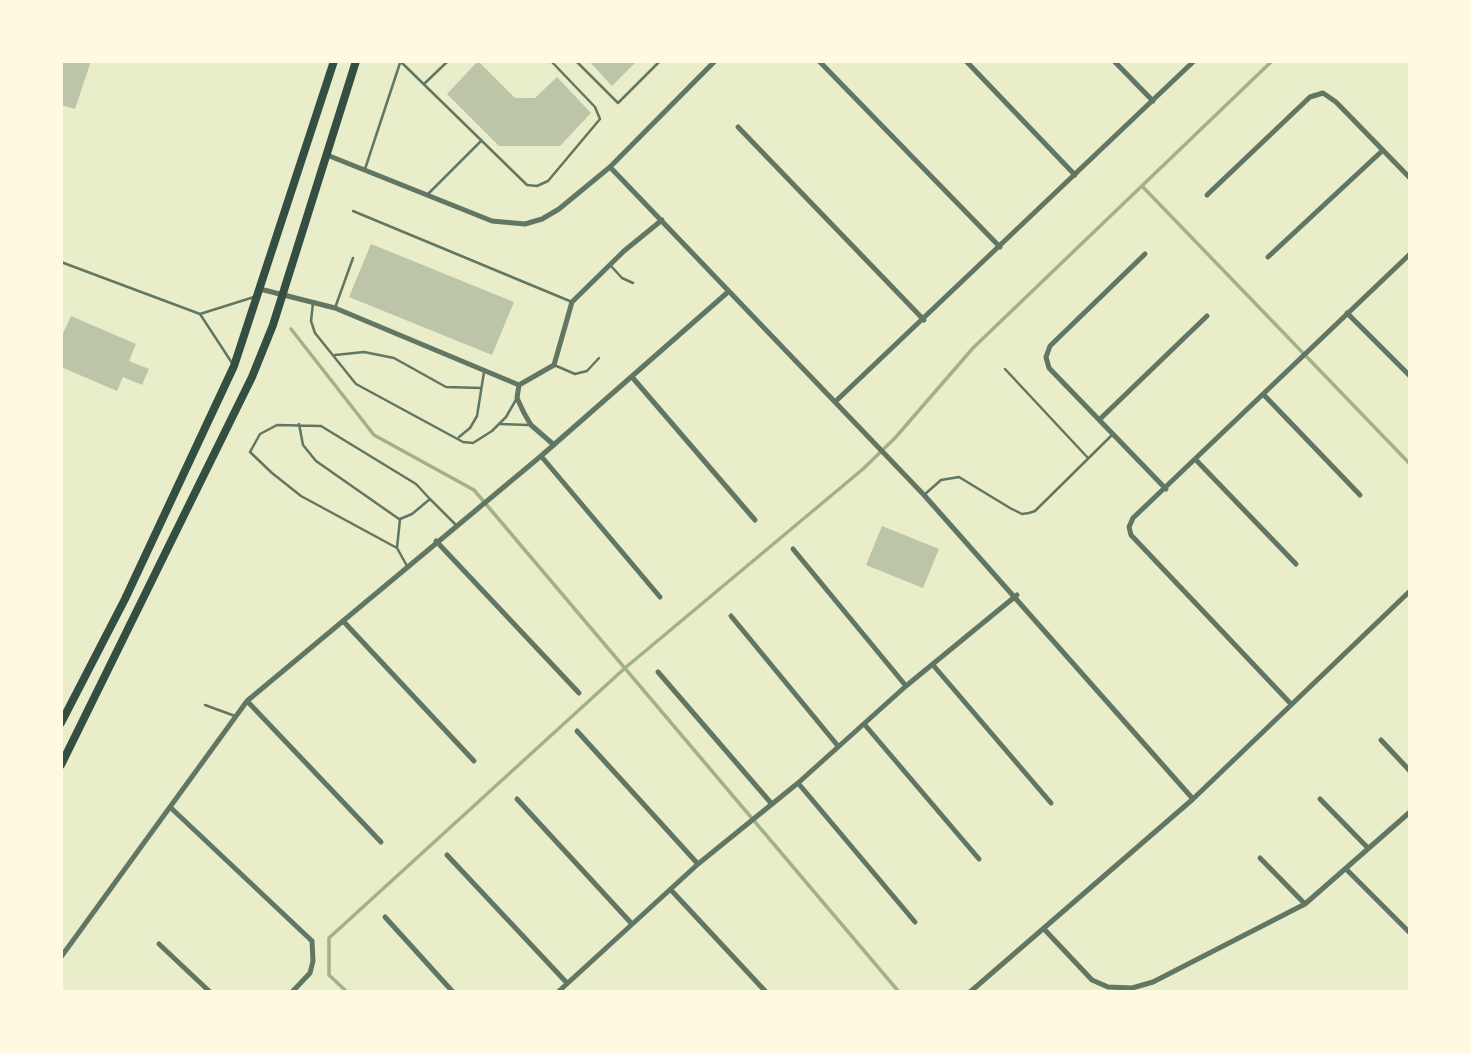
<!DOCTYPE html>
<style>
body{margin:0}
#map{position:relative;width:1471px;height:1053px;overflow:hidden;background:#e9edc9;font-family:Rubik,sans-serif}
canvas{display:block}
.frame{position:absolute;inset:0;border:63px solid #fefae0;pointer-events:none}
</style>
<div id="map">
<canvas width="1471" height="1053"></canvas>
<div class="frame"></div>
</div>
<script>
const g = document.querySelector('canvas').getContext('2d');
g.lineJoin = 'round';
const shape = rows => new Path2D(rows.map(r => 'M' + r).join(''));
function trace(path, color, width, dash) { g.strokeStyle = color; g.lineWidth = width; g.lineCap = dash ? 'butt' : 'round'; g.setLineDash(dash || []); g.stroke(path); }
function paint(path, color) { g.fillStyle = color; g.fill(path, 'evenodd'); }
const stream = shape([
 [1142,186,1410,464],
 [291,329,374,435,474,490,899,992],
 [347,992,329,975,329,938,625,668,863,469,895,438,973,348,1272,61]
]);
const building = shape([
 [61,61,91,61,75,109,61,105],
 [478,61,515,98,535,98,557,77,591,113,560,146,499,146,447,94],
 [589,61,637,61,612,86],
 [371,244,514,302,492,355,349,297],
 [71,316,136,344,129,361,149,369,142,385,123,377,117,391,61,367,61,338],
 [882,526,939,549,923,588,866,565]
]);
const service = shape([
 [400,61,527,185,537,186,548,181,600,119,595,107,551,61],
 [576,61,618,103,660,61],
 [424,84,448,61],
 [365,169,400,63],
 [427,195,481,141],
 [353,211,572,302],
 [61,262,200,314,232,363],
 [611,266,622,278,633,283],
 [313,303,311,321,315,333,356,384,463,442,473,443,492,431,506,417,517,398],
 [335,308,353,258],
 [200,314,254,297],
 [335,355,364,352,394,358,446,387,481,388],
 [554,365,575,374,587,371,599,358],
 [1005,369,1088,458],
 [299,424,303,445,316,461,399,519],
 [500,424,528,425],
 [459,437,470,428,477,416,484,372],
 [924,495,941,480,959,477,1010,508,1022,514,1029,513,1035,511,1112,435],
 [430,499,456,525],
 [397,548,301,496,272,473,250,452,260,434,277,425,321,426,416,484,430,499,412,514,400,519,397,548,407,566],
 [205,705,235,716]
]);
const minor = shape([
 [819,61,1000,247],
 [966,61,1075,175],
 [1114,61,1153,101],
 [738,127,924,320],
 [327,155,492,221,525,224,542,219,559,209,610,167,715,61],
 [610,167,924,495,1193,799],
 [1207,195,1310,97,1323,93,1336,102,1410,178],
 [1145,254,1050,346,1046,357,1049,368,1166,489],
 [1268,257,1382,151],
 [260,289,335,308,519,385,554,365,572,302,624,251,662,220],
 [1347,313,1410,376],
 [632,377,755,520],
 [519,385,517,398,524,413,531,425,554,445],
 [1264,395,1360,495],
 [836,401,1194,61],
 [1099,420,1207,316],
 [541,456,660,597],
 [1196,460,1296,564],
 [436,541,579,693],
 [793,549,906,686],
 [731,616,838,746],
 [344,622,474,761],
 [933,665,1051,803],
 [658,672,771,803],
 [247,701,381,842],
 [1291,704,1131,535,1129,527,1133,518,1410,254],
 [865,725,979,859],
 [577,731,698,864],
 [1381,740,1410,771],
 [798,783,915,922],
 [517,799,632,924],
 [1320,799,1368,848],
 [170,807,312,941,313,961,310,973,292,992],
 [447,855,567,983],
 [1260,858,1305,904],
 [1347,870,1410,933],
 [671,890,766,992],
 [385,917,453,992],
 [1044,929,1092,980,1108,987,1132,988,1153,982,1305,904,1410,812],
 [159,944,210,992],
 [61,957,247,701,541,456,728,292],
 [558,992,698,864,798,783,906,686,1017,595],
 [970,992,1193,799,1410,591]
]);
const secondary = shape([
 [61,723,125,599,234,366,334,61],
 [61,765,252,377,273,325,356,61]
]);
trace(stream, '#a3b18a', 3.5);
paint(building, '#bcc5a7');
trace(service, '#617663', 2.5);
trace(minor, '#617663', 5);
trace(secondary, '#344e41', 8);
</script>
